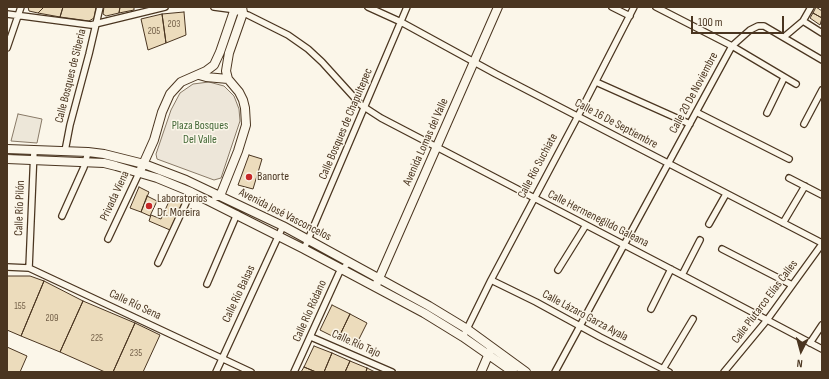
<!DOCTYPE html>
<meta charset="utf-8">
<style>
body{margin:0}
#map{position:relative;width:829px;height:379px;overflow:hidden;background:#fbf6e9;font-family:"Sofia Sans Condensed",sans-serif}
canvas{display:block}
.frame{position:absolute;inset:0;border:8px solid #4a3520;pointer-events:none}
.north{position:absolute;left:781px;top:331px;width:40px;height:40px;-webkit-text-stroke:3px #fbf6e9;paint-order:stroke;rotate:186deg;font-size:11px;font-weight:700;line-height:16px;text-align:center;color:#4a3520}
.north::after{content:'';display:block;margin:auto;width:14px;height:18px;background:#4a3520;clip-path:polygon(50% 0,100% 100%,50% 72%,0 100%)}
.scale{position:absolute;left:691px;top:16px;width:93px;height:18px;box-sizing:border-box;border:2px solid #4a3520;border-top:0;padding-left:5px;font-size:12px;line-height:14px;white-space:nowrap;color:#4a3520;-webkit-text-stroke:3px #fbf6e9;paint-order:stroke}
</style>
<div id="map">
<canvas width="829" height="379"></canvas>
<div class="frame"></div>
<div class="north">N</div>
<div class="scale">100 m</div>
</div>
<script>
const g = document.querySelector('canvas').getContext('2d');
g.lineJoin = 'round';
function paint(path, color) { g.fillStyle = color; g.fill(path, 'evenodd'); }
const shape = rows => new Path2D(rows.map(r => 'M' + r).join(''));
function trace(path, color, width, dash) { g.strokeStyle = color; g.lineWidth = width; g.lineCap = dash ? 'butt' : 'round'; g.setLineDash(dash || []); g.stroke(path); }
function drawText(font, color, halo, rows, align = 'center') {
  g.font = font + ' "Sofia Sans Condensed",sans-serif'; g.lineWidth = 3; g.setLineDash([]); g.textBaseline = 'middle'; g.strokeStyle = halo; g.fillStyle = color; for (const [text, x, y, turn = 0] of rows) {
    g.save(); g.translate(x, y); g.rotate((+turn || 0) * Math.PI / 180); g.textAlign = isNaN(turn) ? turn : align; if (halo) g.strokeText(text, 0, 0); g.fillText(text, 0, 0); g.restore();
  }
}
const green = shape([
 [209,82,224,86,234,96,239,109,240,121,221,178,214,180,157,159,156,154,171,110,180,93,193,84,209,82]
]);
const parking = shape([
 [18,114,42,119,37,143,11,141,18,114]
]);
const building = shape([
 [28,7,44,7,38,13,29,11,28,7],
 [44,7,63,7,60,17,38,13,44,7],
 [63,7,96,7,94,18,89,21,60,17,63,7],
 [104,7,120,7,119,13,106,16,103,14,104,7],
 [120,7,134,7,134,10,119,13,120,7],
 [816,7,822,11,822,18,813,13,816,7],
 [184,12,186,35,166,43,162,14,184,12],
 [813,13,822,18,820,25,810,18,813,13],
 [162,14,166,43,148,50,141,19,162,14],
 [249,155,262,159,253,189,238,185,249,155],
 [139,187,149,192,141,212,130,208,139,187],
 [147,196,157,201,150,216,141,212,147,196],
 [171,197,183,201,170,230,149,221,151,215,161,219,171,197],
 [7,276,30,276,44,281,21,336,7,330,7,276],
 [44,281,83,301,60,352,21,336,44,281],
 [83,301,135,323,113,372,105,372,60,352,83,301],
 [332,305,350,314,338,339,320,330,332,305],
 [350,314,367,323,355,347,338,339,350,314],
 [135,323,160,335,143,372,113,372,135,323],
 [314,346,332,353,324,372,316,372,304,367,314,346],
 [7,347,27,356,20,372,7,372,7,347],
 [332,353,350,361,345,372,324,372,332,353],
 [350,361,367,368,366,372,345,372,350,361],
 [304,367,316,372,301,372,304,367],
 [367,368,375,372,366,372,367,368]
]);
const street = shape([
 [214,7,229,9,248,15,288,35,308,49,322,62,361,105,381,118,682,275,822,349],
 [368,7,401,22,496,74,822,243],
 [612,7,630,16],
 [656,7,732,46,796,84],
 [7,14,91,25,165,7],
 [803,21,822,33],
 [784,37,803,21,811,7],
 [7,48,21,7],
 [596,82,690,124],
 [696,112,789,159],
 [767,113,784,78],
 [804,124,822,90],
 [65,151,70,125,89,54,100,7],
 [789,178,822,195],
 [62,216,84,167,88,152],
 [783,223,805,186],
 [709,224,726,194],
 [108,239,139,173],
 [304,249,407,7],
 [722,249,792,285],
 [158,263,191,192],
 [7,267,29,268,251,372],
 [29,268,34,150],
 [558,270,586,225],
 [682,275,700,240],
 [491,280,536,302,600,337,669,372],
 [207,284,237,214],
 [651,309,671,269],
 [311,337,392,372],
 [463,337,491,280,578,116,634,7],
 [810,343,822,325],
 [663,369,693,319],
 [216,372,283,226],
 [294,372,339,273,349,262],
 [555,372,732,46,750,30,758,26,764,26,822,60],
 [724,372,767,320,822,244]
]);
const secondary = shape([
 [199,75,206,77,228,79],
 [7,149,88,152,104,154,144,164,186,180,283,226,429,306,467,329,526,372],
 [7,159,104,163,116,166,157,178,191,192,304,249,424,313,463,337,513,372],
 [141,169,154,140,162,112,170,94,181,82,206,71,214,65,220,52,234,11,238,7],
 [216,196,220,196,238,151,246,125,245,108,243,100,239,92,228,79,226,71,229,53,243,13,242,7],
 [377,283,498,7],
 [481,372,490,351]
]);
const markers = [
 [249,177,4,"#c62828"],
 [149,206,4,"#c62828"]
];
const numberNames = [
 ["203",174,24],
 ["205",154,31],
 ["155",20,306],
 ["209",52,318],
 ["225",97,338],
 ["235",136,353]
];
const streetNames = [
 ["Calle Bosques de Siberia",71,76,-76],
 ["Calle 20 De Noviembre",694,93,-62],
 ["Calle Bosques de Chapultepec",346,124,-67],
 ["Calle 16 De Septiembre",616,124,28],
 ["Avenida Lomas del Valle",426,142,-66],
 ["Calle Río Suchiate",538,166,-62],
 ["Privada Viena",115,196,-65],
 ["Calle Río Pilón",20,208,-88],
 ["Avenida José Vasconcelos",285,215,27],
 ["Calle Hermenegildo Galeana",598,219,27],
 ["Calle Río Balsas",239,294,-65],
 ["Calle Plutarco Elías Calles",765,302,-53],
 ["Calle Río Sena",135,305,25],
 ["Calle Río Ródano",310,311,-66],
 ["Calle Lázaro Garza Ayala",585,316,28],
 ["Calle Río Tajo",356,344,24]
];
const parkNames = [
 ["Plaza Bosques",200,126],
 ["Del Valle",200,140]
];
const poiNames = [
 ["Banorte",257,177],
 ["Laboratorios",157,199],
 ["Dr. Moreira",157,213]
];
paint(green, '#ede6d9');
trace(green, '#887966', 1);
paint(parking, '#ede7d9');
trace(parking, '#887966', 1);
paint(building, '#ecdcbc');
trace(building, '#4a3520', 1);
trace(street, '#4a3520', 8);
trace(secondary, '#4a3520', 10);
trace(street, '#fbf6e9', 5.5);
trace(secondary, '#fbf6e9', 8);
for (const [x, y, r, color] of markers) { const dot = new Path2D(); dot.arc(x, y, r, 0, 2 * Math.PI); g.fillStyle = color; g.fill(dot); trace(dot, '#fbf6e9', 1.5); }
drawText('10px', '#725f47', null, numberNames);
drawText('12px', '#4a3520', '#fbf6e9', streetNames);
drawText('12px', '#436837', '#fbf6e9', parkNames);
drawText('12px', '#4a3520', '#fbf6e9', poiNames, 'left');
</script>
